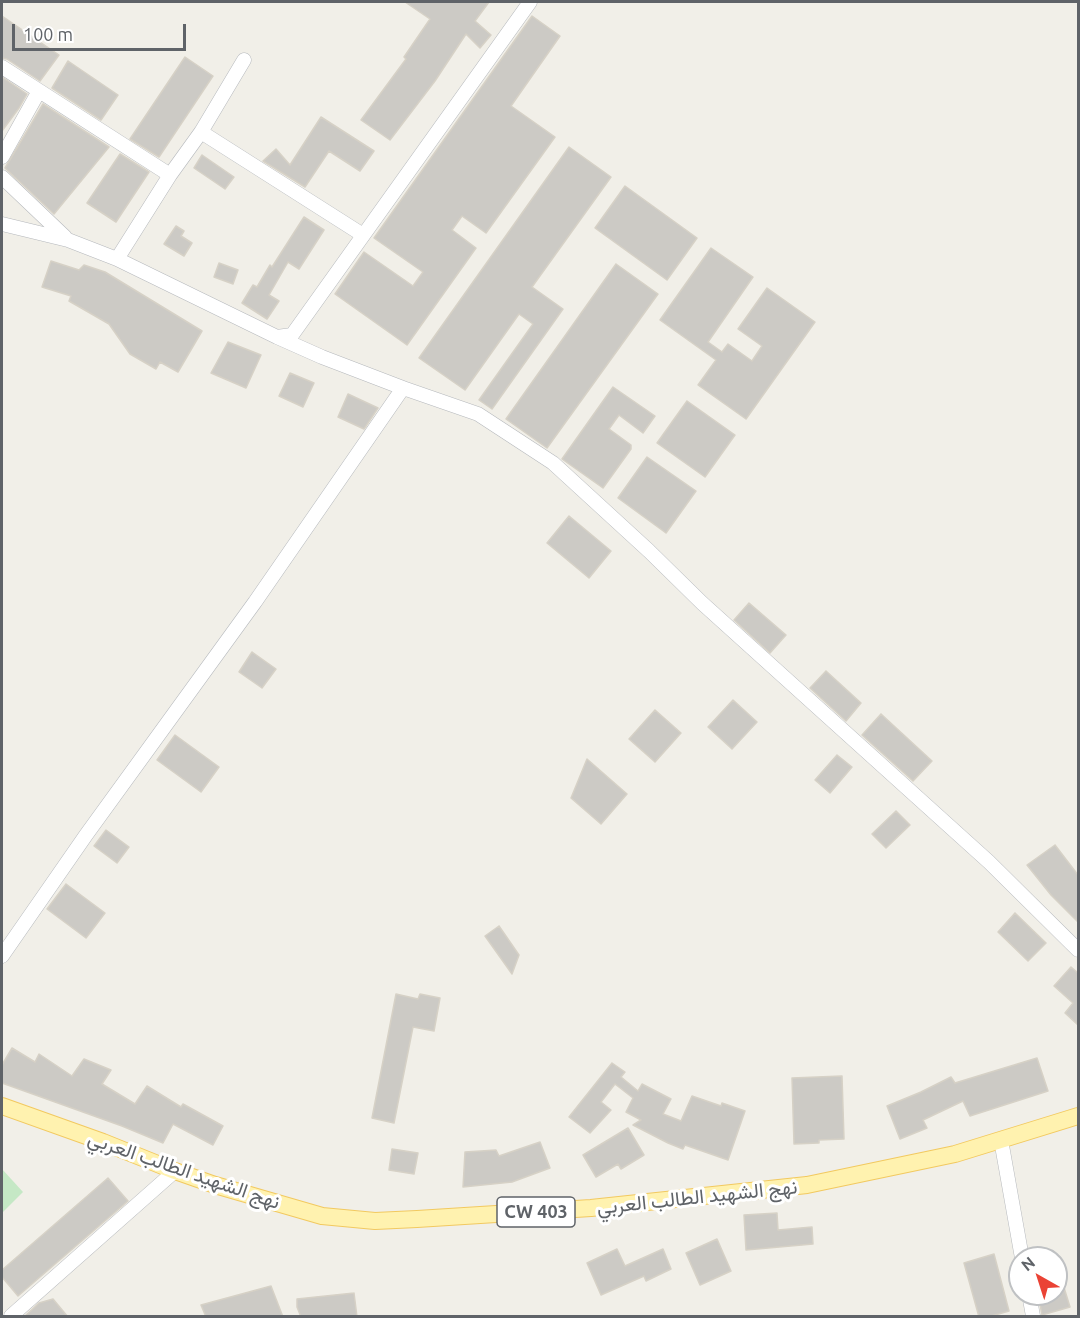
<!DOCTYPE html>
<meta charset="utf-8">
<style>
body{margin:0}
#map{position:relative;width:1080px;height:1318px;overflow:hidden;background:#f1efe8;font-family:Ubuntu,sans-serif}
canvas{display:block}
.frame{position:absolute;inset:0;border:3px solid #5f6368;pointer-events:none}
.north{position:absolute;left:1008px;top:1246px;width:60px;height:60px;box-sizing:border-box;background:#fff;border:2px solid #bfc1c3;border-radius:50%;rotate:321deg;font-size:16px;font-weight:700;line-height:24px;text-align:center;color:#5f6368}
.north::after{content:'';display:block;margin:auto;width:21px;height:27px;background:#ea4335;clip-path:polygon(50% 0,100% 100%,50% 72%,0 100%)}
.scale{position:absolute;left:12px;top:24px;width:174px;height:27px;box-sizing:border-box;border:3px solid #5f6368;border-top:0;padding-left:8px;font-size:18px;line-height:21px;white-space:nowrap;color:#5f6368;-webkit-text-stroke:4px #fff;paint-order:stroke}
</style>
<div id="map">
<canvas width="1080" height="1318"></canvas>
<div class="frame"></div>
<div class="north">N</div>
<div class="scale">100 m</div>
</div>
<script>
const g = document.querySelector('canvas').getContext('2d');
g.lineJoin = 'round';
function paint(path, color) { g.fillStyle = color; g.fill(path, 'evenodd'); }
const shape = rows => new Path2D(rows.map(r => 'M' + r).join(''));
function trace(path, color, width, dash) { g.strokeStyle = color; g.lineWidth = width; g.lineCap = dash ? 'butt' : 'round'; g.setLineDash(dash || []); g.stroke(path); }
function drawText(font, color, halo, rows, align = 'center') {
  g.font = font + ' Ubuntu,Vazirmatn,sans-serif'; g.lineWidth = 6; g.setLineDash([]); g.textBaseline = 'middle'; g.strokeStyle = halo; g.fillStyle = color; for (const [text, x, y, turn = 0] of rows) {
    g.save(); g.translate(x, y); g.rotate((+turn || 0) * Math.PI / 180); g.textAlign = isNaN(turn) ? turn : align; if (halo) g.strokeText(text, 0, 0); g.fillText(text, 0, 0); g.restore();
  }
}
const green = shape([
 [2,1169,23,1192,2,1213]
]);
const building = shape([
 [405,2,489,2,475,21,491,35,480,48,466,34,435,81,390,140,361,120,406,59,404,57,430,19,405,2],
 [2,16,59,55,40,81,7,59,2,58,2,16],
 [532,16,560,36,511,106,555,137,486,233,462,216,452,230,476,248,407,345,335,294,364,252,413,286,423,272,374,238,532,16],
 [185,57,213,76,159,157,130,139,185,57],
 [68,61,118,95,101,120,52,88,68,61],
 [2,77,27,94,19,108,2,131,2,77],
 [43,104,109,147,54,214,5,168,43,104],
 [321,117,374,151,360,171,329,151,305,187,263,161,276,149,290,165,321,117],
 [569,147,611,177,532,287,563,309,492,409,479,400,533,324,519,314,465,390,419,358,569,147],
 [120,154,149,172,116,222,87,203,120,154],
 [202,155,234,177,225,189,194,168,202,155],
 [625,186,697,238,667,280,595,228,625,186],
 [304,217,324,230,299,269,288,262,269,295,279,301,267,319,242,303,253,285,257,287,270,265,272,267,304,217],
 [176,226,184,231,181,236,192,243,184,256,164,244,176,226],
 [711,248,753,277,708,342,722,352,728,344,752,361,762,346,738,329,767,288,815,322,746,419,698,385,716,360,660,320,711,248],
 [51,261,79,270,84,265,105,272,202,331,178,372,160,362,156,369,130,354,109,324,69,301,71,296,42,287,51,261],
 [219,263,238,270,233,284,214,277,219,263],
 [616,264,658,294,547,448,506,419,616,264],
 [228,342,261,355,246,388,211,373,228,342],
 [290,373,314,383,303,407,279,396,290,373],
 [613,387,655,416,643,433,619,415,609,429,631,445,631,449,603,488,562,459,613,387],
 [348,394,378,408,364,429,338,417,348,394],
 [687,401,735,435,705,477,657,443,687,401],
 [647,457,696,491,666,533,618,498,647,457],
 [569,516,611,551,589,578,547,543,569,516],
 [749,603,786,635,770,653,734,620,749,603],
 [252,652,276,669,262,688,239,672,252,652],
 [826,671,861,703,846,721,810,688,826,671],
 [733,700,757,722,732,749,708,727,733,700],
 [655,710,681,733,655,762,629,739,655,710],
 [881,714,932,761,913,781,862,735,881,714],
 [175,735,219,767,201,792,157,760,175,735],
 [837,755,852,767,830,793,815,780,837,755],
 [587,759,627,794,601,824,571,798,587,759],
 [896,811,910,825,886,848,872,834,896,811],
 [106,830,129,847,117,863,94,846,106,830],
 [1055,845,1078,875,1078,922,1051,895,1027,865,1055,845],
 [66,884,105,913,86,938,47,909,66,884],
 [1015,913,1046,943,1028,961,998,932,1015,913],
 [499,926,519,955,512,974,485,936,499,926],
 [1071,967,1078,973,1078,1025,1065,1013,1073,1003,1054,986,1071,967],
 [396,994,418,999,420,994,440,998,434,1031,413,1027,394,1123,372,1118,396,994],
 [12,1048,35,1062,39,1054,72,1076,84,1059,111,1070,102,1084,135,1104,147,1086,181,1107,183,1104,223,1126,213,1145,173,1124,163,1143,122,1126,2,1083,2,1065,12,1048],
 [1037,1058,1048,1091,970,1116,963,1101,923,1120,927,1128,900,1139,887,1106,921,1092,951,1077,955,1083,1037,1058],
 [612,1063,625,1072,621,1077,638,1091,642,1084,671,1099,663,1114,681,1121,692,1096,721,1106,722,1103,745,1111,728,1160,685,1145,683,1149,668,1143,633,1125,641,1120,626,1112,633,1098,615,1084,601,1102,611,1110,590,1133,569,1117,612,1063],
 [842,1076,844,1139,819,1140,819,1143,794,1144,792,1078,842,1076],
 [628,1128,644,1155,621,1169,618,1164,596,1177,583,1155,628,1128],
 [540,1142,550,1168,512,1182,463,1187,465,1152,496,1150,499,1156,540,1142],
 [392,1149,418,1153,414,1174,389,1170,392,1149],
 [108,1178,128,1201,18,1296,2,1277,2,1270,108,1178],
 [777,1213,778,1230,812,1227,813,1244,746,1250,744,1215,777,1213],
 [717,1239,731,1271,700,1285,686,1253,717,1239],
 [617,1249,625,1266,663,1249,671,1269,646,1281,644,1276,601,1295,587,1263,617,1249],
 [994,1254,1009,1311,988,1317,979,1317,964,1263,994,1254],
 [1056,1268,1058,1268,1070,1307,1042,1315,1038,1294,1056,1294,1056,1268],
 [271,1286,283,1317,206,1317,201,1305,271,1286],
 [354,1293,357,1317,301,1317,297,1307,297,1299,354,1293],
 [53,1299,68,1317,24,1317,39,1303,53,1299]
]);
const minor = shape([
 [2,67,170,175],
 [201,132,363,235],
 [2,157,39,91],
 [2,177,65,237],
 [2,224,68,240,117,259,277,337,292,335,530,2],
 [117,259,170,175,201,132,244,60],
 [403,388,478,414,553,463,649,551,702,603,989,862,1078,950],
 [2,956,86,835,255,602,403,388,322,357,277,337],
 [1001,1140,1022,1258],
 [1029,1294,1033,1316],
 [11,1316,175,1171]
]);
const major = shape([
 [2,1106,103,1142,175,1171,215,1185,322,1216,375,1221,417,1219,591,1208,807,1185,955,1154,1078,1116]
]);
const shields = [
 [536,1212,78]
];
const shieldNames = [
 ["CW 403",536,1212]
];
const streetNames = [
 ["نهج الشهيد الطالب العربي",184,1170,19],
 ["نهج الشهيد الطالب العربي",697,1197,-6]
];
paint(green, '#c5e8c5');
paint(building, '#cccac5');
trace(building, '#d6d1c6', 1.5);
trace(minor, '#b5b8bc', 15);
trace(major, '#f2c960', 18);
trace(minor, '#fff', 14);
trace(major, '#fff2af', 16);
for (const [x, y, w] of shields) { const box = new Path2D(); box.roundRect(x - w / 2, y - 15, w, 30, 4.5); g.fillStyle = '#fff'; g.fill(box); trace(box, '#5f6368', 1.5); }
drawText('bold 18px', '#5f6368', null, shieldNames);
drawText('20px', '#5f6368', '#fff', streetNames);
</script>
